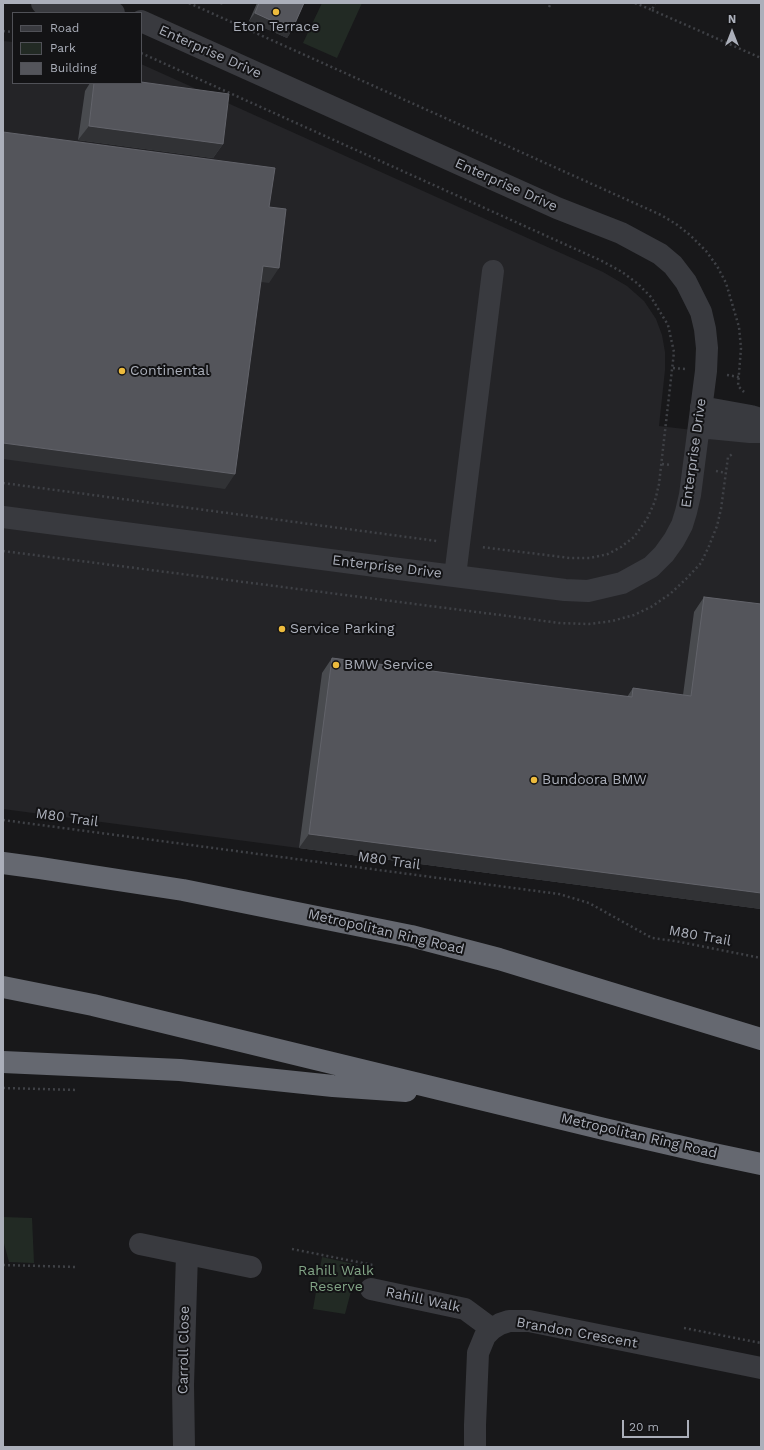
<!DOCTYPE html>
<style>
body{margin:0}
#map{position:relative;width:764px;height:1450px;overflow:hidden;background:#18181a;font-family:"Work Sans",sans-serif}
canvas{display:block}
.frame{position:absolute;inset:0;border:4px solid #abafba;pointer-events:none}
.legend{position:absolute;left:12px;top:12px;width:130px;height:72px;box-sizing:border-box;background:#131315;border:1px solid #505157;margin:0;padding:5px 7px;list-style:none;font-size:12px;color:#abafba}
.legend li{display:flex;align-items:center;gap:8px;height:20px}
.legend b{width:20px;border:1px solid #505157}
.north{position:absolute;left:712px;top:12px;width:40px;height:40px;-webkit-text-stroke:3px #131315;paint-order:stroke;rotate:0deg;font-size:11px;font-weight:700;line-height:16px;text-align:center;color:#abafba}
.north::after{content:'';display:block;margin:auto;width:14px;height:18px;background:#abafba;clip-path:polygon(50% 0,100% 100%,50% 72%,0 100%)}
.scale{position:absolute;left:622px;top:1420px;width:67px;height:18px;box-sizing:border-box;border:2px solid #abafba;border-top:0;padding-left:5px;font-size:12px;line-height:14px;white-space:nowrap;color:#abafba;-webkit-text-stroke:3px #131315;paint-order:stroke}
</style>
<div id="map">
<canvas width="764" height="1450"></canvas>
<div class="frame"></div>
<ul class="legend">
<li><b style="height:5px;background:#393a3f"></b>Road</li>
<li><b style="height:11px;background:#222a24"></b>Park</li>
<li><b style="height:11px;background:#54555b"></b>Building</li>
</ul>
<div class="north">N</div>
<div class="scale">20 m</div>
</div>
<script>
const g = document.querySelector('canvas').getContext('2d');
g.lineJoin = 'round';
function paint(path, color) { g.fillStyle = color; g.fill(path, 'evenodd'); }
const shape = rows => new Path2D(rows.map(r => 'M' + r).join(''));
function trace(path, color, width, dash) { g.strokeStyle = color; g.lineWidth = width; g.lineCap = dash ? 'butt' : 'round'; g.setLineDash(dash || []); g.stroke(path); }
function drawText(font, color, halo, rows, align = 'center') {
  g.font = font + ' "Work Sans",sans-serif'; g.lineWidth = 4; g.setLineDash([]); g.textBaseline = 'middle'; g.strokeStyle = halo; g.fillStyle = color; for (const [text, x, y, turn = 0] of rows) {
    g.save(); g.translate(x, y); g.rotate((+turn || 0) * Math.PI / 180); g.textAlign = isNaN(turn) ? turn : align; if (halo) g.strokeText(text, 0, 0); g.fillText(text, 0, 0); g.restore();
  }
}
const built = shape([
 [3,41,13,42,13,83,141,83,141,64,603,272,627,286,644,301,656,319,662,335,665,352,665,370,659,426,761,438,761,909,3,809]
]);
const green = shape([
 [322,3,362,3,337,58,303,43],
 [3,1217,32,1218,34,1263,9,1262,3,1240],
 [322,1257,358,1265,345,1314,313,1309]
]);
const path = shape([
 [189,3,661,215,676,224,690,235,706,251,717,266,726,283,739,327,741,348,738,386,744,392],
 [635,3,652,10,655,3],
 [549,7,551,3],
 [652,10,761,58],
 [3,31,13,32],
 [141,53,602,261,622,272,637,283,651,297,668,325,674,352,659,484,655,501,647,519,634,537,621,547,608,554,590,558,570,558,481,547],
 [673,368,685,369],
 [727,375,739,377],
 [662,464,671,465],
 [716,471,726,473],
 [3,483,437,541],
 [3,551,508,616,559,623,589,624,612,621,634,615,651,607,670,594,686,579,701,563,709,546,717,526,721,509,728,457,734,453],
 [3,820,559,894,589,903,652,938,675,941,761,958],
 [3,1088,78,1090],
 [292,1249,373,1265],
 [3,1265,77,1267],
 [684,1328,761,1343]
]);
const minor = shape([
 [42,3,114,13],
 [701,407,751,416,761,419],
 [699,427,750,432,761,432],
 [3,517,383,567,565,590,588,591,622,583,651,567,664,554,674,540,682,525,686,512,690,495,706,371,707,348,705,329,701,312,686,282,673,265,660,254,621,233,557,208,141,21],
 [455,576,493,271],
 [140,1244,251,1267],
 [371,1289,465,1309,492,1329],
 [184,1447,183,1385,187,1254],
 [475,1447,475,1425,478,1353,485,1336,492,1329,500,1324,509,1321,529,1321,761,1368]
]);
const highway = shape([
 [3,863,40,868,183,890,411,936,499,959,761,1039],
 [3,987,93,1005,604,1129,704,1152,761,1164],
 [3,1062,180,1070,333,1086,406,1091]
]);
const wall = shape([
 [257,3,304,3,292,30,287,38,249,21],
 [90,83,141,83,223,144,213,158,78,140,85,91],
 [704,597,761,909,299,848,322,673,332,658,627,697,633,688,683,695,694,612]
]);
const shadedWall = shape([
 [217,3,223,3,222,5],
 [255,13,292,30,287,38,249,21],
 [89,126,223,144,213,158,78,140],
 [263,266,279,268,269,283,253,281],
 [3,443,235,474,225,489,3,459],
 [309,834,761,893,761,909,299,848]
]);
const building = shape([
 [259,3,304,3,292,30,255,13,259,3],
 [141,82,229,94,223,144,89,126,94,83,141,83,141,82],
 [3,132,275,168,269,207,286,209,279,268,263,266,235,474,3,443,3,132],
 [704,597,761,604,761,893,309,834,332,658,632,697,633,688,691,696,704,597]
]);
const markers = [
 [276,12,4,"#edbb3d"],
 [122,371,4,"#edbb3d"],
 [282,629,4,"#edbb3d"],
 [336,665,4,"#edbb3d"],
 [534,780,4,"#edbb3d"]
];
const poiNames = [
 ["Eton Terrace",276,27,"center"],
 ["Continental",130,371],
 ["Service Parking",290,629],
 ["BMW Service",344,665],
 ["Bundoora BMW",542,780]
];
const streetNames = [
 ["Enterprise Drive",210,52,24],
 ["Enterprise Drive",506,185,24],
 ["Enterprise Drive",694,453,-82],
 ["Enterprise Drive",387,567,7],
 ["M80 Trail",67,818,8],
 ["M80 Trail",389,861,8],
 ["Metropolitan Ring Road",386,932,13],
 ["M80 Trail",700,936,10],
 ["Metropolitan Ring Road",639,1136,13],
 ["Rahill Walk",423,1300,12],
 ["Brandon Crescent",577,1333,10],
 ["Carroll Close",184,1350,-89]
];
const parkNames = [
 ["Rahill Walk",336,1271],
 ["Reserve",336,1287]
];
paint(built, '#242427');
paint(green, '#222a24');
trace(path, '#3f4146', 2.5, [2, 3]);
trace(minor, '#393a3f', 22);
trace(highway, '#656870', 22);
paint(wall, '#494b4f');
paint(shadedWall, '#313235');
paint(building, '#54555b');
trace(building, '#62636a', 1);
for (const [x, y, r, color] of markers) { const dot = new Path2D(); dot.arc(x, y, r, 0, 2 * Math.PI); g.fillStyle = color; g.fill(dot); trace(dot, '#131315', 1.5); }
drawText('14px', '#abafba', '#131315', poiNames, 'left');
drawText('14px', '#abafba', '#131315', streetNames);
drawText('14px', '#82a486', '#131315', parkNames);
</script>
